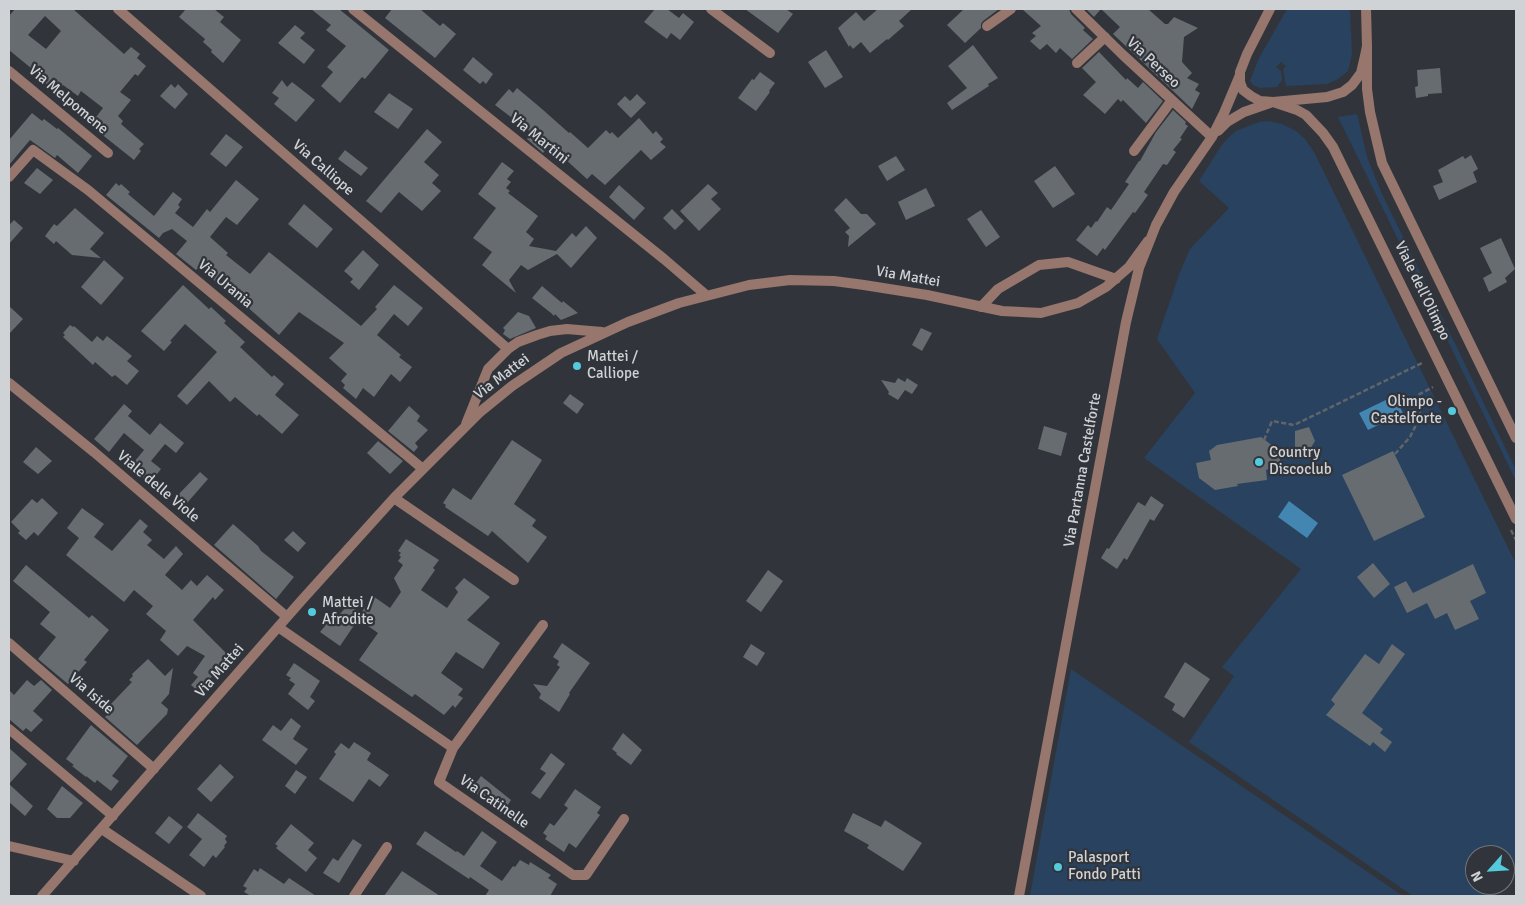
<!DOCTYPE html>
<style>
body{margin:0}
#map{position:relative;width:1525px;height:905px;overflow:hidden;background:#31353b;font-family:Signika,sans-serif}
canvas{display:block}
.frame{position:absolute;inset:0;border:10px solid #d0d3d6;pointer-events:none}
.north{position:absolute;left:1465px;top:845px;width:50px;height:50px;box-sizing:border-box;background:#31353b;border:1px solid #717479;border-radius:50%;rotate:244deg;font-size:14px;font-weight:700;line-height:20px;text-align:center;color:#d0d3d6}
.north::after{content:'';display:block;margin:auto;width:18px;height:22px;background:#54cadd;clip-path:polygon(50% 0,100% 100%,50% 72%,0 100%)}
</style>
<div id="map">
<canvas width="1525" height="905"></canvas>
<div class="frame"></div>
<div class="north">N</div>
</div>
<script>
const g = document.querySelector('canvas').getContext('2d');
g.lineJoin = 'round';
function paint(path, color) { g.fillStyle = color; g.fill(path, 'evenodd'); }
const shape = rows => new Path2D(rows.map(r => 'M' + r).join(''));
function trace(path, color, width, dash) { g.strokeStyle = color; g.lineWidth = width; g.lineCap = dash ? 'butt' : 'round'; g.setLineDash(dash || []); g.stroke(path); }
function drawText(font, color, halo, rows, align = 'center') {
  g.font = font + ' Signika,sans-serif'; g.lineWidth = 4.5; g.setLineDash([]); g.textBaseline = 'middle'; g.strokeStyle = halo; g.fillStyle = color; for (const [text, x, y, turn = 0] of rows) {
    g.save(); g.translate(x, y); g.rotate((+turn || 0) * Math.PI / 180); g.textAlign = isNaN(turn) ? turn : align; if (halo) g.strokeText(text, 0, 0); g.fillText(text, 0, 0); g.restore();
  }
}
const green = shape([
 [1287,9,1350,9,1352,54,1348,71,1338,79,1327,84,1286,86,1283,69,1286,66,1281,62,1276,67,1281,71,1282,80,1277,87,1260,88,1253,85,1250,81,1258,60],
 [1357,114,1367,157,1382,194,1445,323,1440,325,1338,117],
 [1269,121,1282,124,1296,131,1305,139,1314,152,1516,564,1516,866,1505,882,1505,855,1475,855,1475,885,1503,885,1495,896,1413,896,1189,742,1234,676,1222,667,1301,569,1144,458,1195,393,1157,339,1180,272,1190,249,1229,208,1199,181,1221,146,1228,138,1236,131,1259,122],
 [1447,327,1516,470,1516,481,1442,329],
 [1071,669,1184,747,1403,896,1030,896]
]);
const water = shape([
 [1394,396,1403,413,1368,430,1359,413],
 [1289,501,1318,523,1307,538,1278,517]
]);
const building = shape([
 [15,9,73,9,124,54,131,47,140,54,137,58,146,66,138,76,135,74,120,92,131,100,118,116,123,121,121,124,144,144,139,149,141,151,134,160,90,125,103,108,81,91,78,96,63,85,57,92,35,75,37,73,9,50,9,16],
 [45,16,61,31,46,49,28,35],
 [186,9,214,9,224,17,220,22,241,40,223,63,211,52,212,50,203,42,205,39,179,17],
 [311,9,339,9,389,50,365,79,362,77,340,103,321,86,333,72,327,67,346,46,326,30,331,25],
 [392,9,420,9,440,26,443,23,456,34,435,58,385,18],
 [655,9,667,9,679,18,683,13,694,22,680,40,671,33,667,39,644,22],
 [745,9,786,9,793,14,778,33],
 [878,9,912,9,899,21,904,26,888,40,887,39,870,53,861,42,853,49,850,45,849,47,838,28,856,12,864,21],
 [964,9,999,9,983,21,981,24,981,28,965,43,947,25],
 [1022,9,1069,9,1071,14,1085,28,1083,30,1093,39,1072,59,1060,48,1056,53,1047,44,1040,50,1030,41,1036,36,1032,33,1041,26],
 [1086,9,1148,9,1165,24,1168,24,1174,17,1198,28,1184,37,1182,62,1192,73,1187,78,1199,84,1195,90,1200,93,1192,109,1113,34,1120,27,1101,9,1094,17],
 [295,25,305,33,300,38,315,50,304,64,278,43],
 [973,45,998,78,988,84,989,86,952,110,947,103,967,88,948,66],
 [826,50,843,77,825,88,808,62],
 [1099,52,1126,80,1127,78,1138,88,1143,82,1163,101,1146,123,1123,100,1121,102,1118,99,1105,114,1083,95,1096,82,1082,68],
 [473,57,493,74,486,84,483,81,480,84,463,70],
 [1440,68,1442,93,1428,94,1428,96,1416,98,1415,87,1418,86,1417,70],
 [760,72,775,83,769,91,770,92,756,111,738,98,752,79,754,80],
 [282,80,287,87,292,82,315,100,296,122,274,104,279,98,272,93],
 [171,84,175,88,178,84,188,94,175,109,160,96],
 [517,88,542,109,569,133,570,132,588,148,606,130,610,134,612,132,618,138,639,118,653,134,656,131,663,139,660,142,666,147,651,160,641,150,605,185,592,174,587,179,553,148,551,151,547,148,543,153,527,139,532,133,495,105,509,89,513,93],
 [389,93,413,109,398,129,374,112],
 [637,94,646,103,631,118,617,104,625,96,630,101],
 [1173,110,1186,122,1185,124,1188,126,1180,138,1182,139,1173,150,1176,152,1167,165,1163,164,1144,192,1148,195,1135,213,1133,212,1105,250,1103,248,1097,256,1076,240,1088,225,1091,228,1096,221,1097,222,1107,207,1111,210,1129,184,1125,182,1139,161,1140,161,1156,132],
 [32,113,42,121,44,119,57,129,58,128,92,156,78,173,57,155,55,158,30,140,9,165,9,140],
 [427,129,442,142,424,162,439,175,432,183,441,191,422,211,399,192,381,213,366,201],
 [226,134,243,147,226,167,210,154],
 [345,150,368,168,361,176,338,159],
 [1471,155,1478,169,1473,172,1477,182,1439,200,1433,186,1443,182,1438,170,1463,156,1465,159],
 [896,156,905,170,887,181,878,166],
 [502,162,514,171,507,179,511,182,506,188,510,191,508,193,538,216,526,232,534,239,529,246,556,251,572,233,576,237,586,226,597,238,571,268,557,254,528,270,521,265,509,280,516,293,482,265,492,252,473,238,496,208,478,194],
 [1055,166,1075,194,1053,208,1034,181],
 [37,168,53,180,40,194,24,183],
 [236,180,259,199,237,225,226,217,210,237,228,253,226,255,250,274,269,252,361,326,377,309,375,307,394,285,423,308,408,326,394,314,377,335,401,355,399,357,412,367,400,382,391,374,374,397,363,388,356,399,343,388,345,385,341,381,347,374,329,358,344,343,299,312,279,335,227,289,226,291,215,282,215,281,199,267,196,270,176,254,187,241,172,229,163,233,159,238,106,195,116,183,119,186,121,184,130,192,128,194,154,216,173,192,182,199,178,205,180,207,175,213,193,227,207,209,210,212],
 [708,184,718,193,711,199,721,209,699,231,680,211],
 [619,185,645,208,634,220,609,197],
 [926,188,935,206,906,220,898,202],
 [846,198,861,214,867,214,876,224,848,247,849,236,845,232,850,228,834,210],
 [304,204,333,229,317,248,288,224],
 [75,208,104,233,90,249,101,258,72,255,56,241,54,244,45,236,54,224,57,226],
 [672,209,684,221,675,230,663,218],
 [981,210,1000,237,986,247,967,219],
 [14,220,23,228,9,244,9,225],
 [1501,238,1515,269,1505,278,1507,282,1489,292,1483,278,1492,273,1480,248],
 [363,250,379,265,359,290,350,282,353,279,344,271],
 [104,260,124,278,101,305,81,287],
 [183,285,209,309,211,307,226,321,224,323,245,342,240,347,272,377,274,375,284,384,275,395,299,415,282,434,259,414,257,416,235,397,230,402,209,381,187,405,177,396,217,352,185,324,170,341,172,342,164,351,141,331],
 [542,286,562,303,563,301,578,313,561,320,555,314,554,316,551,313,532,298],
 [9,306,23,319,9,334],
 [518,312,529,316,536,328,510,339,503,334,505,330,503,328],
 [70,325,73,327,74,326,92,342,97,336,103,341,107,336,132,356,127,361,139,371,127,385,115,375,112,377,95,362,93,365,63,337,65,335,63,333],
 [921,328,932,333,922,351,912,345],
 [898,378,905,382,907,378,918,385,912,394,905,390,898,400,888,394,889,392,881,380,895,383],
 [570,394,584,404,577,414,563,403],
 [124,404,132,411,128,416,150,435,160,423,184,443,176,453,165,444,151,461,161,469,150,483,130,467,144,450,124,433,109,452,94,439],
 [409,406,420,416,417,421,428,430,415,443,418,447,414,452,388,431],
 [1044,426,1067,433,1061,456,1038,449],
 [1309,427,1315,441,1309,451,1295,449,1295,431],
 [1261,437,1278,450,1281,465,1266,470,1267,480,1237,484,1238,486,1215,490,1199,478,1196,463,1211,460,1209,451,1217,445],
 [512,440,542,460,514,504,536,520,532,526,547,537,528,563,492,531,488,536,445,507,446,505,443,503,453,488,471,500],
 [378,441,403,461,390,474,367,453],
 [36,447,52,461,38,474,23,462],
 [1393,451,1425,517,1374,541,1342,475],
 [200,472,208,479,187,503,178,495],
 [1151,496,1164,505,1154,521,1150,519,1127,560,1124,558,1117,569,1101,558,1107,548,1109,549,1138,502,1145,506],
 [42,498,58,513,38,536,34,532,26,540,18,533,20,531,11,522,32,499,37,503],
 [82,508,104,524,94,537,112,551,140,519,148,526,143,532,152,540,147,545,164,559,176,546,183,554,165,575,182,590,191,580,197,586,207,575,224,590,215,600,213,597,193,620,229,656,199,692,191,685,198,677,193,673,205,656,187,646,178,656,160,640,166,631,146,614,153,606,134,590,124,602,66,555,79,538,67,528],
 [233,524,258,546,261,551,294,577,276,599,214,545],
 [293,531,306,543,298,552,284,540],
 [406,539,439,560,433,568,435,570,421,590,447,608,458,592,455,588,464,578,490,597,467,620,500,643,483,669,456,652,441,673,463,689,458,695,463,698,455,708,453,705,444,715,415,694,412,697,359,660,378,633,361,621,357,626,355,624,340,646,320,632,336,613,339,615,348,605,361,613,373,596,390,608,401,592,394,578,403,565,398,561,401,557,399,555,401,553,398,551],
 [1373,563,1390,584,1374,598,1357,577],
 [1473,564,1486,593,1470,601,1479,619,1455,630,1447,613,1435,619,1427,603,1407,613,1394,587,1406,581,1413,593],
 [26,565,89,618,92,615,109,630,84,660,87,662,68,684,38,659,56,637,40,624,50,612,13,581],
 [768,570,783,581,761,612,746,601],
 [562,643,590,663,569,693,570,694,559,712,539,698,541,694,533,684,547,686,560,667,557,665,559,661,553,657],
 [751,644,765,653,757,666,743,657],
 [1392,644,1405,654,1362,713,1383,729,1380,733,1392,742,1385,752,1373,742,1370,746,1326,715,1335,704,1331,700,1365,654,1379,664],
 [148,659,165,676,173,668,169,694,161,703,168,709,167,714,137,745,105,717,114,709,110,705,132,682,129,680,133,676,132,674],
 [1185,662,1210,679,1184,718,1172,710,1175,704,1164,697],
 [294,663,320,681,310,697,315,701,308,710,288,694,295,684,289,680,291,678,286,675],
 [27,680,34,686,41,680,52,690,33,711,43,720,31,732,26,728,23,731,9,719,9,690,14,695],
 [291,718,301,726,293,739,308,749,296,765,262,740,273,725,281,731],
 [91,725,128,756,112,776,119,781,111,791,97,780,95,783,86,776,86,777,72,766,74,765,66,759],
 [623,733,642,750,631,765,616,754,617,753,612,749],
 [354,742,371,753,367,760,389,775,380,787,369,779,353,802,319,779,336,754,334,752,341,743,349,749],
 [9,748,27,764,9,784,33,806,25,816,9,802],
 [551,753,565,764,540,799,531,793,546,773,540,769],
 [220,764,234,777,211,802,197,789],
 [296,770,307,777,295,794,285,786],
 [481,776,511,800,503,812,471,790],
 [62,786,83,803,70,818,57,818,47,809],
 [575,789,601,807,597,813,600,815,576,848,569,843,564,852,545,839,547,836,543,833,550,823,554,826,568,808,564,805],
 [198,813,227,836,225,839,227,842,224,846,225,847,216,858,213,855,204,867,189,855,202,839,187,827],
 [853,813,881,827,885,820,922,843,903,871,867,848,869,845,844,831],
 [169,816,183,827,169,844,155,833],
 [291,824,314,843,308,850,317,858,306,872,276,848,278,846,275,844],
 [425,831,456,852,457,851,464,856,482,831,497,842,480,866,502,881,513,866,515,867,520,860,529,865,530,862,551,875,548,878,557,884,550,896,485,896,489,890,470,877,469,879,416,844],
 [353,839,362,845,339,883,323,873,333,858,338,861],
 [260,868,284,884,289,878,316,896,251,896,244,892,247,888,243,886,254,869,258,872],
 [402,871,440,896,384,896]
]);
const path = shape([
 [1264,440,1272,421,1294,425,1422,363],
 [1395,454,1410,437,1417,423,1420,414,1418,395,1433,387],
 [1511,530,1516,540]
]);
const minor = shape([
 [118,9,508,349],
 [353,9,664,259,706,295],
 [711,9,770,53],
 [1076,9,1123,55,1212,137],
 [987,26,1011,9],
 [1077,63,1105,37],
 [9,71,108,153],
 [1218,131,1227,122,1244,112,1270,103],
 [1134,151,1172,100],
 [9,177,33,150,88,190,423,469],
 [981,307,998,289,1039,265,1068,262,1116,279],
 [9,383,94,452,287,617],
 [466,424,488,369,508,349,518,342,537,335,550,331,567,329,602,332],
 [394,498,514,580],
 [278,627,453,748,439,782,573,875,586,875,624,819],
 [9,643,154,769],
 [9,729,113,816],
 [453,748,543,625],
 [102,829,201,896],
 [9,846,74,861],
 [42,896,301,601,394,498,480,412,512,386,561,353,628,322,679,303,749,285,790,280,834,281,864,285,927,295,1002,311,1041,313,1078,303,1106,287,1129,267,1148,241],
 [354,896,387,847],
 [1019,896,1126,322,1139,268,1156,225,1174,192,1212,137,1224,113,1240,75]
]);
const tertiary = shape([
 [1270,9,1247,54,1240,72,1240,82,1243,90,1251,96,1260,101,1273,102,1327,97,1343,92,1352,85,1361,73,1365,56,1367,46,1366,9],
 [1367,46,1367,89,1370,112,1382,163,1516,438],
 [1273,102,1297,110,1306,115,1323,133,1333,147,1516,519]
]);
const markers = [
 [577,366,5,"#54cadd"],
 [1452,411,5,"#54cadd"],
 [1259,462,5,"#54cadd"],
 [312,612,5,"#54cadd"],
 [1058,867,5,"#54cadd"]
];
const streetNames = [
 ["Via Perseo",1153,63,43],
 ["Via Melpomene",68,100,40],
 ["Via Martini",539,139,39],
 ["Via Calliope",323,168,41],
 ["Via Mattei",908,277,10],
 ["Via Urania",225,284,40],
 ["Viale dell'Olimpo",1422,291,64],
 ["Via Mattei",502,377,-37],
 ["Via Partanna Castelforte",1083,470,-80],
 ["Viale delle Viole",158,487,40],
 ["Via Mattei",220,671,-49],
 ["Via Iside",91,694,41],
 ["Via Catinelle",494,802,35]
];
const poiNames = [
 ["Mattei /",587,357],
 ["Calliope",587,374],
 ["Olimpo -",1442,402,"right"],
 ["Castelforte",1442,419,"right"],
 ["Country",1269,453],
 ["Discoclub",1269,470],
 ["Mattei /",322,603],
 ["Afrodite",322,620],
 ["Palasport",1068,858],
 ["Fondo Patti",1068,875]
];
paint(green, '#28425f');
paint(water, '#4486b2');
paint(building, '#676c71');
trace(path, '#61656a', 2.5, [5, 2.5]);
trace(minor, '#96766d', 10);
trace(tertiary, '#96766d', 10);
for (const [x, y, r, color] of markers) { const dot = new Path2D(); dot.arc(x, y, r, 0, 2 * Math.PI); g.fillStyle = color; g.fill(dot); trace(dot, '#31353b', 2); }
drawText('15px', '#d0d3d6', '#31353b', streetNames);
drawText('15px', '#d0d3d6', '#31353b', poiNames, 'left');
</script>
